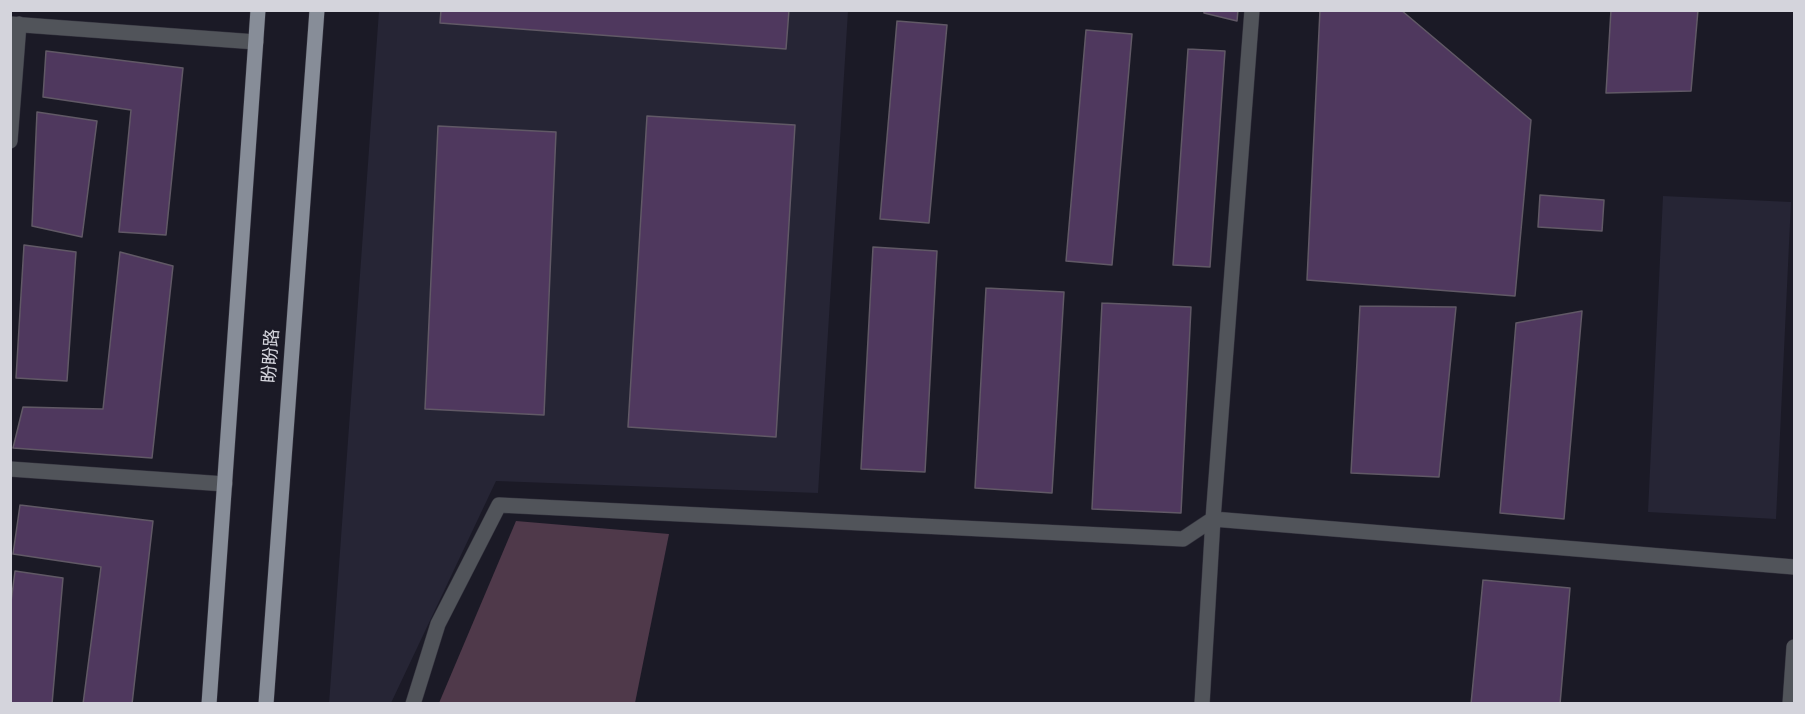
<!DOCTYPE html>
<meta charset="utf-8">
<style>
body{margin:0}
#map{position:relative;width:1805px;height:714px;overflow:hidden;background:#1b1a26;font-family:Jost,sans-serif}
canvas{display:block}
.frame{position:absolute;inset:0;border:12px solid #d4d4dc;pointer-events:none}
</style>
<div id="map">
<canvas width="1805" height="714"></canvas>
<div class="frame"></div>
</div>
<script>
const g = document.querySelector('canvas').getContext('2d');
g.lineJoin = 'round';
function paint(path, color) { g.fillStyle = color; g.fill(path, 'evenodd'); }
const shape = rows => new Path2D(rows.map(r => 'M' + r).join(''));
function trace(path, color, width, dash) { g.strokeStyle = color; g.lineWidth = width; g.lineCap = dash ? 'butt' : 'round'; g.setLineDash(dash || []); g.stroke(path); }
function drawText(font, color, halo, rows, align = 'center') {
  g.font = font + ' Jost,"Noto Sans SC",sans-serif'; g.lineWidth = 4.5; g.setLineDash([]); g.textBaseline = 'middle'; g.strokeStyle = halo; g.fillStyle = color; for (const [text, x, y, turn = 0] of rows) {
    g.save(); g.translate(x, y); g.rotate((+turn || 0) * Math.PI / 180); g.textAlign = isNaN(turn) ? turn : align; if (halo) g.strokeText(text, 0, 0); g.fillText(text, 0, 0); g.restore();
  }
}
const built = shape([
 [379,11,848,11,818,493,496,481,391,703,329,704],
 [1663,196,1791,202,1776,519,1648,512]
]);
const green = shape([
 [516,521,669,534,635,703,439,703]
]);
const building = shape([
 [441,10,789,10,786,49,440,23,441,10],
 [1204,10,1238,10,1237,21,1204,13,1204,10],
 [1320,10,1401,10,1531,120,1515,296,1307,280,1320,10],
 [1611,10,1698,10,1691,91,1606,93,1611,10],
 [897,21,947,25,929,223,880,219,897,21],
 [1086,30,1132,34,1112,265,1066,261,1086,30],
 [1188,49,1225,51,1210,267,1173,265,1188,49],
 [46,51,183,68,166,235,119,232,131,110,43,97,46,51],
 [37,112,97,121,82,237,32,226,37,112],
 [647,116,795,125,776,437,628,427,647,116],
 [438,126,556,132,544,415,425,409,438,126],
 [1540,195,1604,200,1602,231,1538,227,1540,195],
 [24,245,76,252,67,381,16,378,24,245],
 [873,247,937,251,925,472,861,469,873,247],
 [120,252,173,266,152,458,13,448,23,407,103,409,120,252],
 [986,288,1064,292,1052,493,975,488,986,288],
 [1102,303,1191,307,1181,513,1092,509,1102,303],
 [1360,306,1456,307,1439,477,1351,473,1360,306],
 [1582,311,1564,519,1500,513,1516,323,1582,311],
 [20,505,153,521,132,704,83,704,101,567,13,554,20,505],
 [15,571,63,578,52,704,10,704,10,610,15,571],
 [1483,580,1570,588,1560,704,1471,704,1483,580]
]);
const lane = shape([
 [413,704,438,624,499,505,1183,539,1213,519,1252,10],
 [1202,704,1213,519,1794,567],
 [1790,704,1794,647]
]);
const street = shape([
 [10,24,256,42],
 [10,141,19,24],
 [10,469,225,484]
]);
const primary = shape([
 [209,704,258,10],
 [266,704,317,10]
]);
const streetNames = [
 ["盼盼路",272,356,-86]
];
paint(built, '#262535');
paint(green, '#4f394a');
paint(building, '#4f385e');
trace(building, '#615966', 1.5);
trace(lane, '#35343f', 16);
trace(street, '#35343f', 16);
trace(primary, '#35343f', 16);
trace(lane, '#51545a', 15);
trace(street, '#51545a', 15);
trace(primary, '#878d98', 15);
drawText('18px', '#d4d4dc', '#1b1a26', streetNames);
</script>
